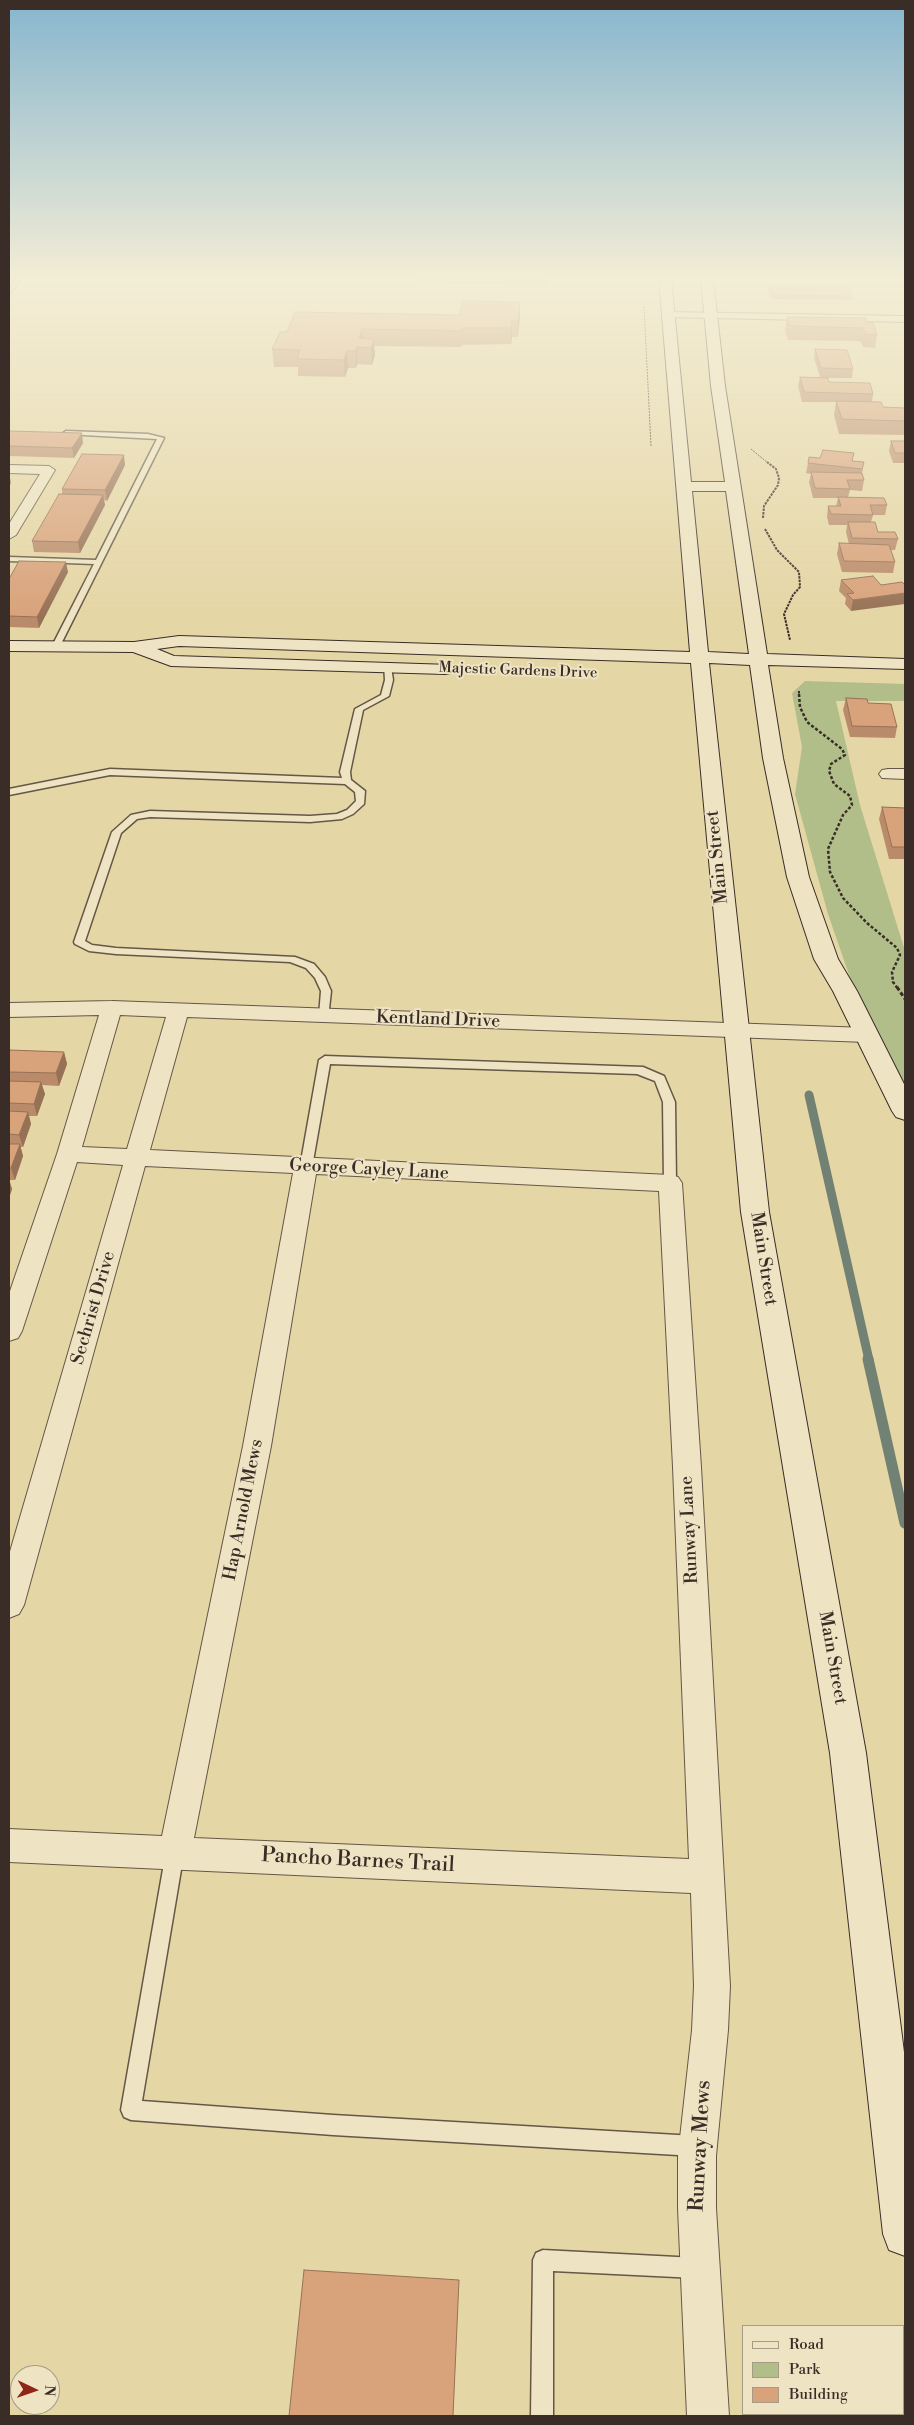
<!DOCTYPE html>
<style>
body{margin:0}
#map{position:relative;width:914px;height:2425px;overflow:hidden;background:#e5d6a5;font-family:"Libre Bodoni",serif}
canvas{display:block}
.frame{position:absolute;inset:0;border:10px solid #3a2d27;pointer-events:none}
.legend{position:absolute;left:742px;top:2325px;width:162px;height:90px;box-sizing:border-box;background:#eee4c4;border:1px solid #a69b85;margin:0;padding:6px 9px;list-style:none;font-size:15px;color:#3a2d27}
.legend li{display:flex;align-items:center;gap:10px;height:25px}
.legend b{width:25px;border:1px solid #a69b85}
.north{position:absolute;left:10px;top:2365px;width:50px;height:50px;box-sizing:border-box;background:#eee4c4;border:1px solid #a69b85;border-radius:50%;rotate:93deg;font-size:14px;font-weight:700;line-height:20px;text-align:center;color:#3a2d27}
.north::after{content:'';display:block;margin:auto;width:18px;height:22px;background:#8f2418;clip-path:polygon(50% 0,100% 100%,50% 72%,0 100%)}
</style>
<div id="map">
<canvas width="914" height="2425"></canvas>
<div class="frame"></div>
<ul class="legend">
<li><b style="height:6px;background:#eee4c4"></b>Road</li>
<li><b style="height:14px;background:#b1be89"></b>Park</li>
<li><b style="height:14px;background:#d8a27b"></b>Building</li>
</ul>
<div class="north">N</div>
</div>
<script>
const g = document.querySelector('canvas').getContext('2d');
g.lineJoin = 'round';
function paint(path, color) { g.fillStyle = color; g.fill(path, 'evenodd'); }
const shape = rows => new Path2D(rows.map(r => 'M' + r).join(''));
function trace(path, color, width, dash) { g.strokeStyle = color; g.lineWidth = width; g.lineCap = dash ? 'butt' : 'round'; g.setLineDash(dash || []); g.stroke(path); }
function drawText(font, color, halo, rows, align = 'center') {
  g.font = font + ' "Libre Bodoni",serif'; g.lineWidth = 4; g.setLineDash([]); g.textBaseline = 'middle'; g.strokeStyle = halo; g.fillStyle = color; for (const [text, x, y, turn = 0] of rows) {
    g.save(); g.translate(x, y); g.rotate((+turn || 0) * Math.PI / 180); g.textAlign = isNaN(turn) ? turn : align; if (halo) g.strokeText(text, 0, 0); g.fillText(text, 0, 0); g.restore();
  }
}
const green = shape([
 [805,681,905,684,905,701,836,701,860,805,905,951,905,1091,856,995,828,914,795,794,802,747,792,693]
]);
const streamFar1 = shape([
 [809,1095,869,1360]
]);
const stream = shape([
 [868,1359,905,1523]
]);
const pathFar3 = shape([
 [644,306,651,446],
 [751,449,768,463]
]);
const pathFar2 = shape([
 [763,518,764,506,778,485,779,478,776,469,767,462],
 [765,529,777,550,799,572,800,587,793,595,784,614,790,640],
 [799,691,799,695]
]);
const pathFar1 = shape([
 [799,694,800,707,807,722,842,749,845,755,831,764,829,771,834,784,850,796,852,805,843,815,828,849,830,872,843,898,867,923,897,948,900,955,892,972,893,982,898,989]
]);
const path = shape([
 [897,987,905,999]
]);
const lane = shape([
 [16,279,22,279,9,294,9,289,16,279],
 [66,431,148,434,164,438,59,648,55,650,51,648,94,564,9,561,9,557,96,560,157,439,64,434,63,433,66,431],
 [384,665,391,667,393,680,389,696,363,710,350,772,351,780,365,791,364,804,353,814,342,819,310,822,150,817,137,819,121,833,85,941,92,945,116,948,295,957,314,964,325,977,331,991,328,1018,320,1018,319,1016,321,991,315,978,306,968,290,962,116,954,89,951,75,944,74,942,112,832,131,815,150,811,310,816,337,814,347,810,356,801,355,792,345,784,110,775,9,795,9,789,110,769,342,778,340,772,355,709,381,695,385,680,384,665],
 [325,1056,643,1067,664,1076,675,1102,676,1183,670,1187,664,1183,663,1102,655,1081,637,1074,330,1064,312,1167,306,1171,302,1170,300,1167,319,1060,325,1056],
 [175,1843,181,1846,184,1852,142,2101,333,2115,695,2136,702,2139,705,2146,702,2153,695,2156,333,2135,131,2120,124,2117,121,2110,166,1852,169,1846,175,1843],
 [543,2250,696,2258,703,2261,706,2268,703,2275,696,2278,553,2271,553,2416,531,2416,533,2260,536,2253,543,2250]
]);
const street = shape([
 [668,312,905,316,905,322,664,317,664,313,668,312],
 [9,465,49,466,55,470,16,535,9,539,9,524,40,474,9,473,9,465],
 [888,769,905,769,905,779,882,778,879,774,882,770,888,769],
 [112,1001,867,1028,874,1030,878,1035,874,1040,867,1042,187,1017,150,1150,670,1175,678,1177,682,1183,701,1467,730,1986,728,2030,716,2156,716,2208,729,2416,687,2416,678,2208,678,2156,692,2030,694,1986,691,1893,9,1862,9,1829,162,1836,243,1446,293,1173,145,1166,24,1605,19,1614,9,1618,9,1555,123,1165,77,1162,22,1331,18,1338,9,1341,9,1294,57,1154,99,1015,9,1017,9,1003,112,1001],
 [120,1015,166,1017,127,1149,82,1147,120,1015],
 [316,1174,659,1191,673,1467,689,1859,194,1838,271,1446,316,1174]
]);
const secondary = shape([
 [659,279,671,279,691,482,725,482,711,386,701,279,713,279,725,386,767,654,905,659,905,669,768,665,783,758,809,877,838,959,857,991,905,1086,905,1120,896,1117,892,1111,833,991,814,959,787,877,763,758,750,665,709,663,769,1212,866,1753,905,2060,905,2256,889,2250,883,2234,830,1753,741,1212,691,663,179,646,157,649,174,656,451,665,454,669,451,673,445,674,171,666,133,652,9,651,9,641,134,642,179,636,690,652,659,279],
 [692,491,726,491,749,654,708,652,692,491]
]);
const wall = shape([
 [421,279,547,279,546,285,421,283],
 [769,285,852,296,851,300,771,299,768,289],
 [520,302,518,337,512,337,511,344,462,345,461,347,374,346,375,355,372,365,357,364,356,368,348,368,345,377,298,376,298,367,274,367,272,349,287,332,460,315],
 [787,317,867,322,877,335,875,348,863,347,860,341,788,340,785,330],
 [815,349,853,369,852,378,828,378,829,382,873,394,872,402,883,407,905,408,905,435,839,434,834,415,836,402,802,402,798,386,800,377,820,377,814,358],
 [9,431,83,443,74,458,9,456],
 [891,441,905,441,905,463,893,463,889,451],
 [854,453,852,461,864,462,862,473,864,480,862,491,850,490,848,497,887,505,885,515,873,515,871,522,878,532,898,539,895,550,891,550,895,562,893,573,842,572,837,554,839,543,849,544,846,532,847,525,829,525,827,517,828,506,836,506,838,498,813,498,809,482,811,474,806,473,808,463,820,458],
 [125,465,107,501,104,500,105,505,80,553,34,552,32,541,62,494,62,489],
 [68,572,39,628,9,627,9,579],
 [873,576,851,611,845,604,846,598,839,591,841,580],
 [846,698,868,703,897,727,895,738,850,737,843,710],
 [882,807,905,808,905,859,889,859,879,819],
 [9,1050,64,1052,67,1064,59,1086,42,1085,45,1094,37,1116,29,1116,31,1124,23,1147,20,1147,23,1156,15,1180,9,1180,12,1189,9,1198]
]);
const shadedWall = shape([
 [520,302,520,318,518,337,518,321],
 [512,321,512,337,511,344,511,328],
 [362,329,363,345,359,338],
 [374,339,375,355,372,365,371,348],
 [357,347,357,364,356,368,356,351],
 [347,351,348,368,345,377,344,360],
 [82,433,83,443,74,458,72,448],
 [124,455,125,465,107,501,105,490],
 [9,472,11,483,9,487],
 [103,495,105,505,80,553,78,542],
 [66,562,68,572,39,628,37,617],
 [905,593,905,604,851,611,853,600],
 [64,1052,67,1064,59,1086,56,1073],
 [41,1082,45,1094,37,1116,34,1104],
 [28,1112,31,1124,23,1147,19,1135],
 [20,1144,23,1156,15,1180,11,1168],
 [9,1179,12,1189,9,1198]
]);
const building = shape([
 [456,279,547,279,547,281,456,279],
 [769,285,848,286,852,296,772,295,769,285],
 [462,301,520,302,518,321,512,321,511,328,462,328,461,331,362,329,359,338,374,339,371,348,357,347,356,351,347,351,344,360,297,359,300,350,272,349,280,332,287,332,295,312,460,315,462,301],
 [787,317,866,318,867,322,873,323,877,335,865,334,863,328,790,326,787,317],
 [815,349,847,350,853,369,821,368,815,349],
 [800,377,828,378,829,382,870,383,873,394,804,392,800,377],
 [836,401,881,402,883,407,905,408,905,421,842,419,836,401],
 [9,431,82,433,72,448,9,446,9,431],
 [891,441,905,441,905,453,895,453,891,441],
 [823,450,854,453,852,461,864,462,862,469,808,463,809,457,820,458,823,450],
 [82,454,124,455,105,490,62,489,82,454],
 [811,472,862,473,864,480,847,480,850,489,815,488,811,472],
 [59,494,103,495,78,542,32,541,59,494],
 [838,497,884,498,887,505,870,505,873,515,831,514,828,506,841,506,838,497],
 [848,522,875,522,878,532,895,532,898,539,852,538,848,522],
 [839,543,889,545,895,562,844,561,839,543],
 [19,561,66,562,37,617,9,616,9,579,19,561],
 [873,576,881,585,902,582,905,585,905,593,853,600,847,594,854,593,841,580,873,576],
 [846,698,867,699,868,703,891,704,897,727,852,726,846,698],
 [882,807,905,808,905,847,892,847,882,807],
 [9,1050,64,1052,56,1073,9,1072,9,1050],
 [9,1081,41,1082,34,1104,9,1103,9,1081],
 [9,1111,28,1112,19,1135,9,1134,9,1111],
 [9,1144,20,1144,11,1168,9,1168,9,1144],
 [304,2270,459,2280,453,2416,289,2416,304,2270]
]);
const farStreetnames = [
 ["Majestic Gardens Drive",518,671,2]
];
const streetNames = [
 ["Main Street",718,857,-96],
 ["Kentland Drive",438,1020,2],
 ["George Cayley Lane",369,1170,3],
 ["Main Street",763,1259,81],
 ["Sechrist Drive",94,1308,-74],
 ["Hap Arnold Mews",244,1510,-79],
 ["Runway Lane",690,1530,-93],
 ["Main Street",832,1658,80]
];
const nearStreetnames = [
 ["Pancho Barnes Trail",358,1861,3],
 ["Runway Mews",701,2146,-87]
];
paint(green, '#b1be89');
trace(streamFar1, '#718174', 9);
trace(stream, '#718174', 11);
trace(lane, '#655746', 3);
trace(street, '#655746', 2);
trace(secondary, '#3a2d27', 2);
trace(pathFar3, '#3a2d27', 1, [2, 1]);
trace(pathFar2, '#3a2d27', 2, [2.5, 1]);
trace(pathFar1, '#3a2d27', 2.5, [3, 2]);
trace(path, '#3a2d27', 3, [4, 2.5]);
paint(lane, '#eee4c4');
paint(street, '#eee4c4');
paint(secondary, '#eee4c4');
paint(wall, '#ba8b6a');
paint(shadedWall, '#977156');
paint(building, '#d8a27b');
trace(building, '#977156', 1);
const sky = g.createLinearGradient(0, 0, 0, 618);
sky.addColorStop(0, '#87b6ce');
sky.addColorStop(0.45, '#f3edd6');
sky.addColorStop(1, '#f3edd600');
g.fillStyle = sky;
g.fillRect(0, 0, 914, 618);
drawText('15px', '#3a2d27', '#eee4c4', farStreetnames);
drawText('18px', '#3a2d27', '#eee4c4', streetNames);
drawText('21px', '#3a2d27', '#eee4c4', nearStreetnames);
</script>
